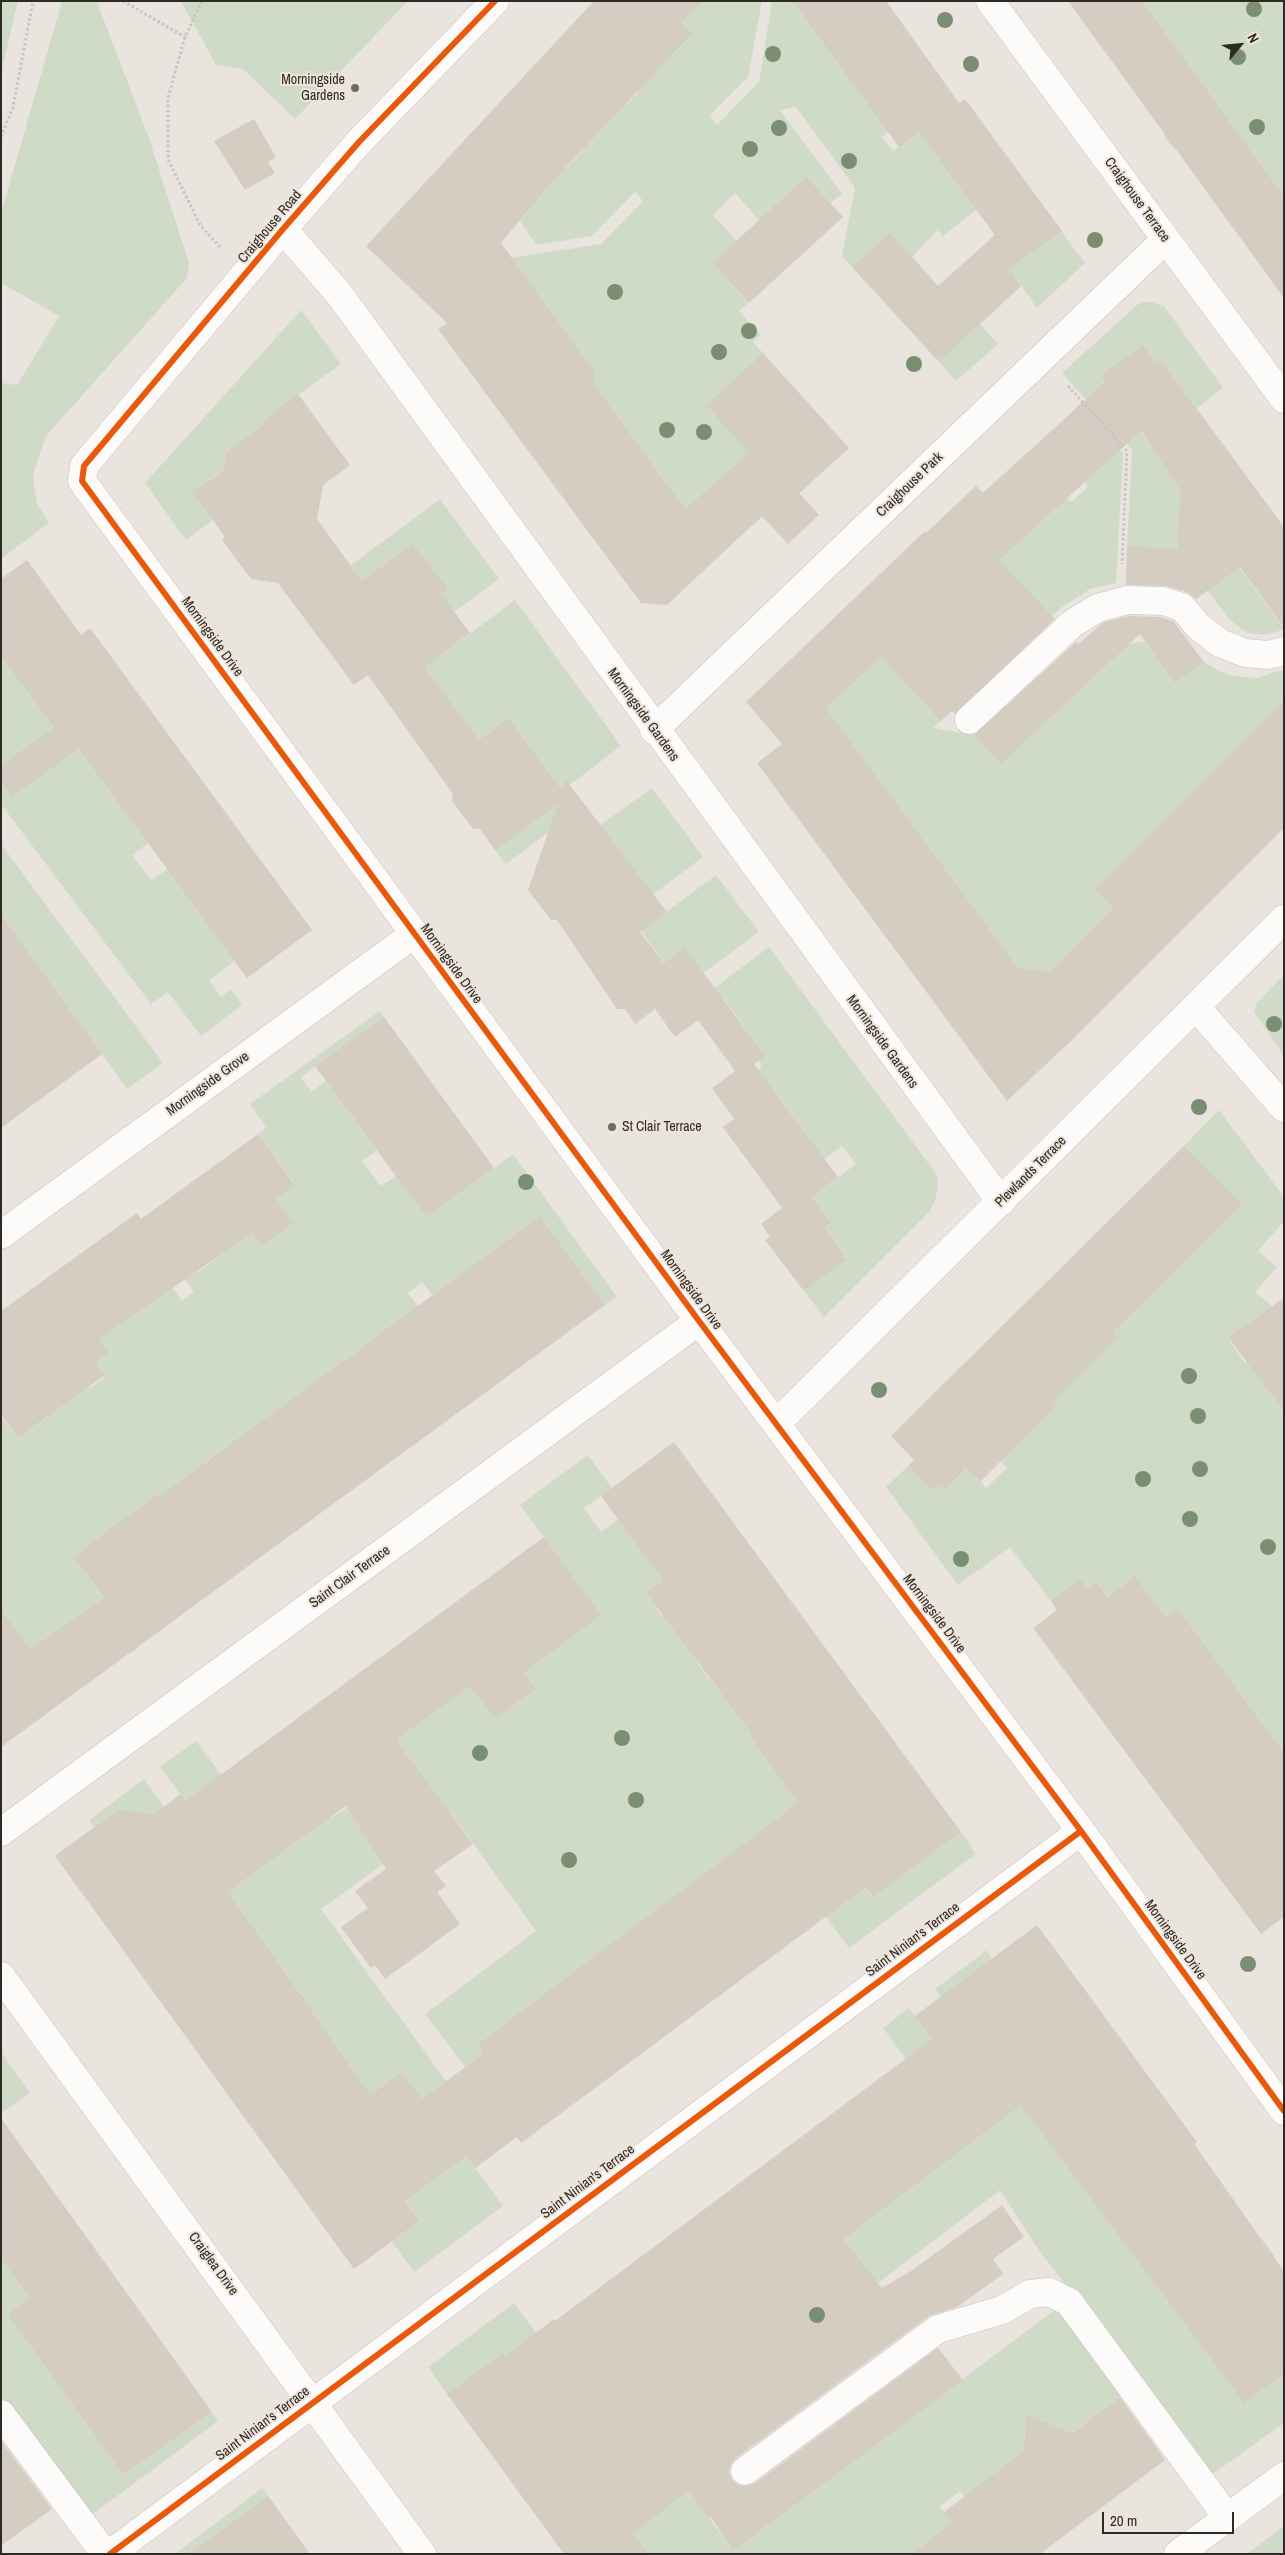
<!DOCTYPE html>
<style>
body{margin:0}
#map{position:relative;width:1285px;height:2555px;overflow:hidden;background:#eae4de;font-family:"Archivo Narrow",sans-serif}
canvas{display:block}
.frame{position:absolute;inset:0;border:2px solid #2d2925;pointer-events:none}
.north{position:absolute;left:1215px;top:20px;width:50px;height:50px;-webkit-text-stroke:4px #eee4da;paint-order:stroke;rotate:62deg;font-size:14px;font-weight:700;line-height:20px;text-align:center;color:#2d2925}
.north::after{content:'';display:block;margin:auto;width:18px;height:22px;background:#2d2925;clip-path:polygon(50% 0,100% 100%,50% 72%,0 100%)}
.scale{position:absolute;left:1102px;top:2512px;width:132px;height:22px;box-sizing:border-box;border:2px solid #2d2925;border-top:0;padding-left:6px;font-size:15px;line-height:18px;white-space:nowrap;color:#2d2925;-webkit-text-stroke:4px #eee4da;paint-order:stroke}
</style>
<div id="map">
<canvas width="1285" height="2555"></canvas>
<div class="frame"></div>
<div class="north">N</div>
<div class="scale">20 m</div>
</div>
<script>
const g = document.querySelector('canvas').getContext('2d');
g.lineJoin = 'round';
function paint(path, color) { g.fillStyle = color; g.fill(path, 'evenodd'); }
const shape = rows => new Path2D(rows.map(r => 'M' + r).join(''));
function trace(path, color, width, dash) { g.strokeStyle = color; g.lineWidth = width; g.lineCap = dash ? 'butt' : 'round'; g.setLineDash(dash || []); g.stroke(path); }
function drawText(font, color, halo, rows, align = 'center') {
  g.font = font + ' "Archivo Narrow",sans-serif'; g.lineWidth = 4; g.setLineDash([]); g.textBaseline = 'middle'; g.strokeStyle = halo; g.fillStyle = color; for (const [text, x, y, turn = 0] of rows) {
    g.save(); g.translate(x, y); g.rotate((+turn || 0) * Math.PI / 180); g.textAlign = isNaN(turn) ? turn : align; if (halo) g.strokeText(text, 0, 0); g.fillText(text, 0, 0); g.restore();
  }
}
const green = shape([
 [1,1,18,1,1,73],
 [62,1,97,2,149,138,189,263,187,278,46,436,35,468,33,480,37,503,49,523,1,559,1,383,17,385,59,316,1,283,1,214],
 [181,1,408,1,295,119,243,69,216,65],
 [702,1,762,1,748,77,710,115,717,125,759,82,772,1,794,1,900,123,882,137,893,151,920,131,977,209,943,236,938,230,912,257,890,232,852,267,842,256,855,188,796,107,780,110,842,194,830,203,759,220,735,193,713,215,737,241,712,263,748,303,739,311,761,335,753,342,763,353,706,405,728,429,790,458,812,482,768,522,762,517,751,527,712,486,663,528,670,488,593,382,498,260,601,244,643,201,635,192,592,236,536,245,520,221,529,210,517,199,554,159,565,169,584,149,573,139,607,103,618,112,637,94,626,83,663,43,675,53,693,33,682,23],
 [1142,1,1284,1,1284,196,1224,114,1175,149,1169,143,1163,134,1212,98],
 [1061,231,1085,263,1037,308,1015,277,992,294,1001,305,980,324,998,344,956,381,939,362,976,328,968,265,995,234,1008,270],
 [1143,302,1151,302,1164,306,1223,388,1197,408,1161,360,1156,363,1100,376,1284,629,1271,634,1255,634,1245,632,1229,619,1207,590,1127,546,1132,450,1062,373,1137,305],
 [301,310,341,364,262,421,264,424,226,452,224,465,226,468,200,487,213,520,186,540,145,483],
 [1079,405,1123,453,1116,583,1090,589,1061,608,1052,616,1029,592,941,721,933,728,974,735,1001,764,1129,644,1145,641,1155,655,1204,662,1223,673,1234,676,1257,678,1284,669,1284,701,1095,889,1113,907,1037,988,1028,982,828,711,809,724,1017,530,983,493,996,481,1036,525,1067,498,1071,502,1088,487,1084,482,1114,455,1073,410],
 [440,499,499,579,424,634,440,656,515,600,621,746,555,796,570,816,506,864,495,850,508,718,486,734,492,743,443,780,433,766,472,731,416,654,375,684,368,675,409,645,426,606,447,590,413,543,362,581,351,565],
 [1,656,60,723,45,734,63,760,80,749,148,843,132,855,151,880,168,869,235,961,209,980,221,997,231,989,242,1005,201,1036,168,992,151,1004,1,804],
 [652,788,703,857,648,898,618,848,607,834,595,829],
 [1,844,163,1063,127,1089,1,914],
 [716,875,759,932,683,988,641,931],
 [769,947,937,1175,938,1188,935,1200,930,1211,824,1317,804,1291,847,1258,824,1227,830,1222,812,1197,856,1164,842,1146,787,1187,815,1146,774,1090,766,1095,740,1083,762,1067,758,1061,765,1056,724,999,710,1009,692,1005],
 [1284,975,1284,1056,1254,1012,1256,1004],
 [380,1011,384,1017,301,1077,311,1092,326,1081,377,1151,362,1161,381,1186,396,1176,426,1217,513,1154,617,1297,605,1305,540,1216,487,1255,458,1300,446,1285,432,1295,422,1282,408,1293,428,1320,388,1353,376,1337,345,1359,357,1375,316,1403,305,1389,275,1411,281,1420,243,1458,231,1443,204,1463,214,1477,171,1511,158,1493,129,1514,146,1538,105,1568,88,1545,73,1557,139,1647,131,1653,112,1628,60,1628,11,1663,1,1623,8,1618,1,1609,1,1417,18,1438,48,1417,32,1395,73,1365,90,1388,106,1376,96,1362,109,1353,97,1336,172,1287,182,1301,194,1292,162,1247,161,1222,198,1272,224,1253,180,1191,189,1184,226,1235,244,1222,261,1246,276,1199,295,1184,258,1134,266,1128,250,1104],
 [1219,1110,1284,1197,1284,1221,1258,1251,1277,1267,1255,1292,1274,1308,1284,1297,1284,1320,1265,1311,1228,1338,1245,1363,1267,1347,1278,1404,1284,1411,1284,1773,1260,1720,1236,1688,1210,1707,1202,1643,1178,1609,1153,1627,1149,1596,1135,1577,1111,1600,1096,1581,1087,1588,1080,1580,1051,1601,1010,1547,958,1585,886,1487,908,1466,932,1490,939,1484,945,1490,971,1464,974,1476,986,1488,1007,1468,994,1454,1028,1434,1058,1404,1050,1398,1145,1301,1129,1284,1161,1285,1194,1252,1187,1244,1241,1204,1184,1146],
 [588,1455,612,1488,584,1508,601,1532,619,1519,663,1580,646,1593,662,1616,680,1603,716,1649,697,1663,717,1688,735,1675,872,1897,961,1832,976,1854,849,1948,762,1831,478,2044,484,2053,465,2067,425,2014,536,1931,452,1814,321,1909,451,2088,452,2136,503,2206,414,2272,392,2242,420,2221,400,2193,416,2193,433,2180,415,2090,402,2072,343,2115,286,2016,306,2000,283,1969,209,1910,202,1824,160,1767,196,1741,280,1854,312,1831,298,1812,317,1798,331,1818,415,1766,396,1740,476,1681,477,1695,495,1719,536,1689,517,1663,572,1611,584,1627,601,1615,520,1505],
 [144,1779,173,1819,151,1842,128,1810,119,1809,94,1827,89,1820],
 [987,1950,1153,2281,1168,2302,1259,2236,1275,2256,1206,2306,1284,2374,1284,2423,1210,2476,1036,2246,1000,2190,772,2364,704,2511,733,2551,1059,2307,1124,2394,1060,2441,1046,2423,1041,2421,1026,2429,1024,2439,1039,2458,972,2507,960,2491,940,2506,952,2523,911,2554,649,2554,634,2533,447,2394,428,2367,514,2303,560,2365,953,2123,883,2028,909,2008,939,2048,952,2011,935,1989],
 [1,2052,30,2093,1,2113],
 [1,2259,31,2300,61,2388,123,2475,212,2412,218,2421,89,2517,1,2398],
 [262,2488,268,2496,203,2544,209,2554,175,2554],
 [1284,2526,1284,2554,1246,2554]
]);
const building = shape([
 [594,1,702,1,682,23,693,33,549,185,501,243,595,373,593,382,685,509,749,453,706,405,763,353,849,448,799,493,819,515,788,544,762,516,667,605,641,603,438,329,447,323,366,246],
 [793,1,886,1,959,103,965,99,1062,231,1009,269,1021,286,939,362,852,267,890,232,938,286,995,235,919,132,899,147],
 [1068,1,1142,1,1254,155,1284,196,1284,298],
 [254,119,276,157,268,162,275,173,245,190,214,141],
 [806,177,843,217,749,303,712,263],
 [1143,345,1156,363,1161,360,1284,527,1284,628,1240,567,1196,599,1187,592,1167,586,1126,585,1127,546,1178,549,1180,489,1141,431,999,560,1055,619,955,714,952,711,941,721,881,657,826,708,1018,968,1051,972,1113,907,1095,889,1284,700,1284,828,1072,1040,1007,1101,757,763,782,744,746,702,925,531,926,533,976,486,983,493,1105,382,1100,376],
 [298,394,350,465,323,485,317,519,362,581,413,543,448,590,441,594,470,633,425,667,479,740,508,718,562,791,566,780,667,912,640,932,664,963,685,948,765,1056,754,1064,838,1177,812,1197,831,1223,824,1227,847,1259,804,1291,765,1240,770,1237,761,1224,782,1208,723,1127,734,1119,712,1088,735,1071,698,1020,675,1037,655,1009,635,1024,625,1009,617,1009,557,920,551,920,528,890,558,804,495,850,479,828,473,829,452,801,453,794,368,675,354,685,278,583,251,579,222,540,225,537,193,492,223,471,226,452,264,424,262,421],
 [27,560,81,635,90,628,312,930,247,978,79,749,12,796,1,781,1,766,54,727,1,656,1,579],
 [1129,616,1160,617,1173,621,1204,662,1175,683,1140,634,1001,764,974,735,1076,642,1078,644,1104,622],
 [1,914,102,1054,1,1128],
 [384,1017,494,1168,426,1217,315,1066],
 [258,1134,295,1185,276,1199,293,1223,261,1246,252,1233,99,1339,109,1353,96,1362,105,1375,18,1438,1,1415,1,1311,137,1213,141,1219],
 [1184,1146,1242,1204,1113,1333,1118,1338,1054,1401,1058,1404,980,1482,966,1468,945,1490,939,1484,932,1490,908,1466,914,1460,891,1436],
 [540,1216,605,1305,1,1747,1,1609,30,1649,104,1598,73,1557,158,1493,160,1496],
 [1284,1298,1284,1411,1228,1337],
 [674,1442,961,1832,873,1897,866,1887,521,2143,517,2137,475,2168,466,2156,405,2201,420,2221,354,2269,55,1856,119,1809,153,1815,181,1794,185,1801,544,1537,601,1615,524,1672,536,1689,495,1719,470,1686,396,1740,473,1844,434,1871,446,1886,437,1892,460,1924,385,1979,375,1965,371,1968,341,1927,368,1908,355,1891,386,1869,346,1806,227,1892,306,2001,305,2002,370,2095,402,2072,422,2099,484,2053,478,2044,798,1803,750,1736,752,1734,646,1593,663,1580,601,1496],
 [1135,1576,1165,1618,1178,1609,1284,1753,1284,1917,1261,1934,1033,1628,1057,1610,1051,1601,1080,1579,1087,1588,1096,1581,1108,1597],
 [1037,1925,1197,2142,1194,2144,1284,2271,1284,2374,1244,2403,1021,2105,843,2239,882,2288,911,2271,1002,2205,1024,2237,993,2259,1003,2274,957,2307,929,2316,736,2458,731,2465,729,2472,732,2480,739,2485,747,2486,754,2484,938,2348,963,2380,733,2551,710,2516,708,2518,689,2490,634,2533,649,2554,564,2554,447,2394,503,2353,505,2356,554,2319,555,2321,932,2039,915,2016],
 [1,2118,212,2412,123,2475,8,2314,30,2298,1,2259],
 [1120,2397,1165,2460,1081,2523,1040,2554,911,2554,952,2523,944,2512,1024,2451,1026,2415,1072,2433],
 [1,2441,52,2509,1,2546],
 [268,2496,310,2554,189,2554]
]);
const path = shape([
 [123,1,185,37],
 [202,1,185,37,168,98,168,159,200,225,220,247],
 [1,137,13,107,33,1],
 [1068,386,1127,451,1122,564]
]);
const minor = shape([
 [495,1,359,142,283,229,84,466,82,481,699,1321,1081,1831,1284,2111],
 [990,1,1284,399],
 [283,229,339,294,1001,1202],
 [969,720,1073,623,1098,608,1127,600,1163,601,1182,607,1199,627,1220,643,1245,653,1268,655,1284,651],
 [654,730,1166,239],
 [1196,1007,1284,1108],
 [1,1235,414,934],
 [776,1424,1284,919],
 [1,1832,699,1321],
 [1,1976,422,2554],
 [1,2414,105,2554],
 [745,2471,938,2329,1002,2310,1030,2294,1049,2292,1069,2302,1227,2517],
 [110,2554,1081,1831],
 [1178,2554,1284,2476]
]);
const cycleway = shape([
 [495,1,359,142,283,229,84,466,82,481,699,1321,1081,1831,1284,2111],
 [110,2554,1081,1831]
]);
const trees = [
 [1254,9],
 [945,20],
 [773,54],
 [1238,57],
 [971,64],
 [1257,127],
 [779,128],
 [750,149],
 [849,161],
 [1095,240],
 [615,292],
 [749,331],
 [719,352],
 [914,364],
 [667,430],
 [704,432],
 [1274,1024],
 [1199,1107],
 [526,1182],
 [1189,1376],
 [879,1390],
 [1198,1416],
 [1200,1469],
 [1143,1479],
 [1190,1519],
 [1268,1547],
 [961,1559],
 [622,1738],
 [480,1753],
 [636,1800],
 [569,1860],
 [1248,1964],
 [817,2315]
];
const markers = [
 [355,88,5,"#6f6a66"],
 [612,1127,5,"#6f6a66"]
];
const poiNames = [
 ["Morningside",345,80],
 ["Gardens",345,96],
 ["St Clair Terrace",622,1127,"left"]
];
const streetNames = [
 ["Craighouse Terrace",1137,200,54],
 ["Craighouse Road",270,227,-50],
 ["Craighouse Park",910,485,-44],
 ["Morningside Drive",212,637,54],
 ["Morningside Gardens",643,715,54],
 ["Morningside Drive",451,964,54],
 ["Morningside Gardens",882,1042,54],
 ["Morningside Grove",208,1084,-36],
 ["Plewlands Terrace",1031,1172,-45],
 ["Morningside Drive",691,1290,54],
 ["Saint Clair Terrace",350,1577,-36],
 ["Morningside Drive",934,1614,53],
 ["Saint Ninian's Terrace",913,1940,-37],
 ["Morningside Drive",1175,1940,54],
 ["Saint Ninian's Terrace",588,2182,-37],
 ["Craiglea Drive",213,2264,54],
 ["Saint Ninian's Terrace",263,2424,-37]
];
paint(green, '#d0dbc7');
paint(building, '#d5ccc2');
trace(minor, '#c5c1bc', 29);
trace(path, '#c7c4c2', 3, [2.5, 2.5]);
trace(minor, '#fcfbfa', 28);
trace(cycleway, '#e8590c', 6);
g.fillStyle = '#7a8e72';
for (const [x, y] of trees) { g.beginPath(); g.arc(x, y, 8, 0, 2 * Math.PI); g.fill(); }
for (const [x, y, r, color] of markers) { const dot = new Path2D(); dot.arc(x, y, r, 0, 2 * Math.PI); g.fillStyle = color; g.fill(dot); trace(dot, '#eee4da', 2); }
drawText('14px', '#2d2925', '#eee4da', poiNames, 'right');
drawText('14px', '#2d2925', '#eee4da', streetNames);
</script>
